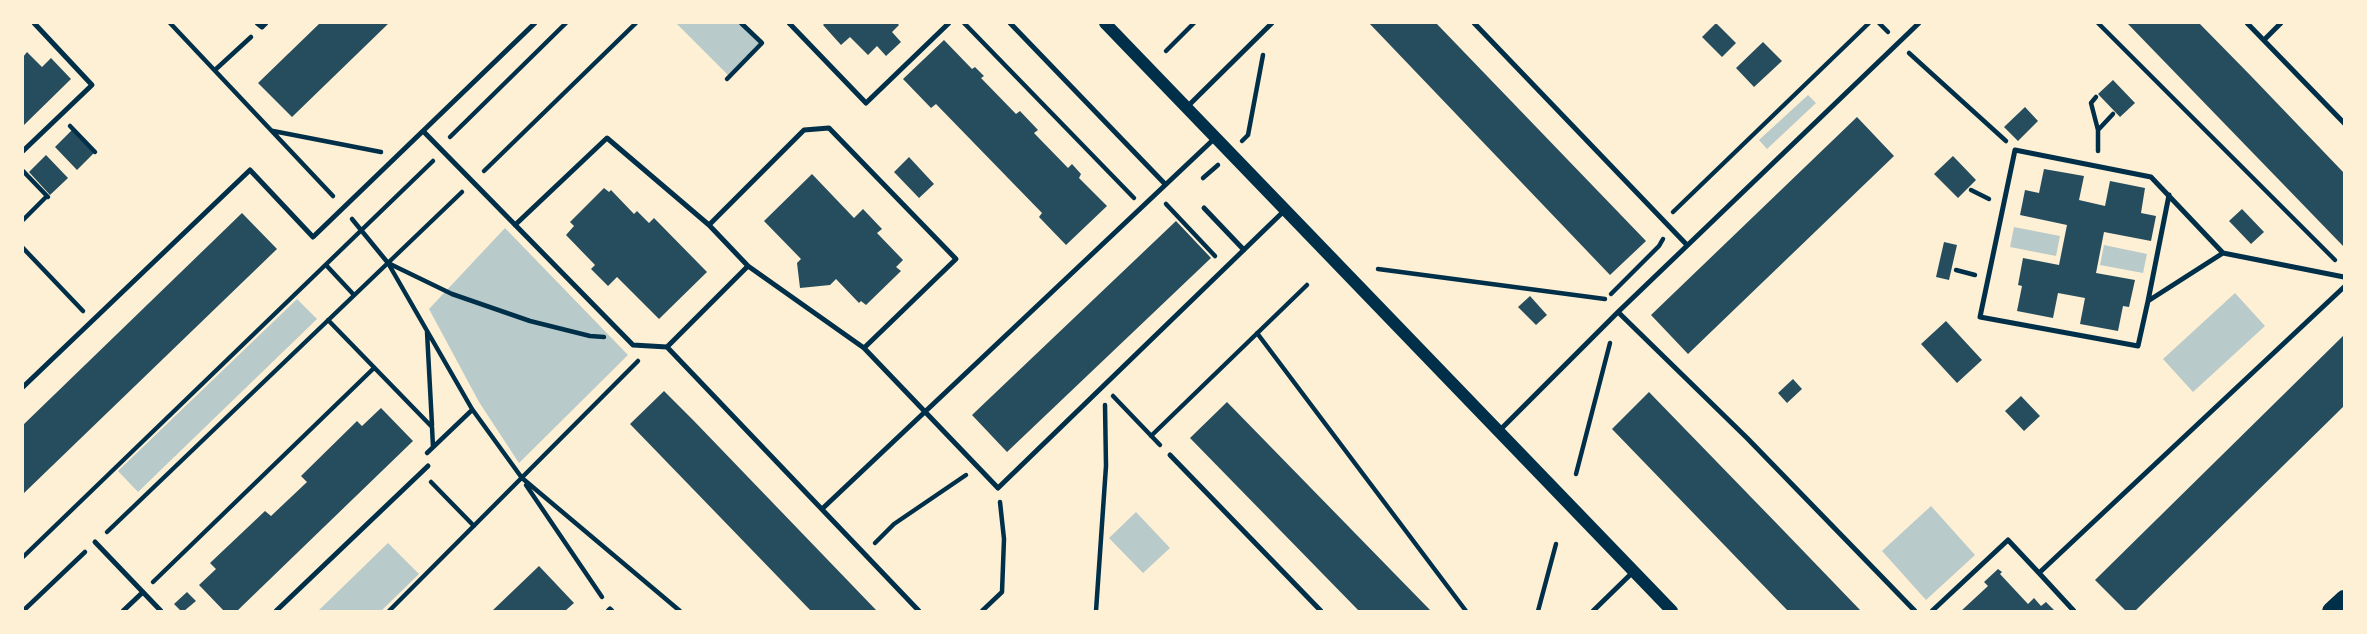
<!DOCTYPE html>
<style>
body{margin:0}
#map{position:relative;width:2367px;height:634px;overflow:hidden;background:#fdf0d5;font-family:"PT Sans",sans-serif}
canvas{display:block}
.frame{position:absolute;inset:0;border:24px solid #fdf0d5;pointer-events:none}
</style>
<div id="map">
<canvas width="2367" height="634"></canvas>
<div class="frame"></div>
</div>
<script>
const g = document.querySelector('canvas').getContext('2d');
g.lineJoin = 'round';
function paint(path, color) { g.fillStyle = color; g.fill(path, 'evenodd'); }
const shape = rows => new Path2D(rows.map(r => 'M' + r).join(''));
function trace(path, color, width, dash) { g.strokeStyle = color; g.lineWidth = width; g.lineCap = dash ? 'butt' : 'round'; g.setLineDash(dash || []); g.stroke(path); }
const green = shape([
 [676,23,739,23,759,43,728,75],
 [1808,95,1816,103,1767,149,1759,140],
 [2014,227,2060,236,2056,256,2010,247],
 [505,228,628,355,519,463,479,402,429,309],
 [2104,245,2147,254,2143,273,2100,265],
 [2235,293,2265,326,2193,392,2163,359],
 [297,299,317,319,138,492,118,471],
 [1931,506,1975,555,1926,600,1882,551],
 [1136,512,1170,548,1143,573,1109,538],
 [388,543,419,574,381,611,318,611]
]);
const building = shape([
 [320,23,389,23,292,117,258,83],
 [825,23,897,23,899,25,892,32,901,42,886,56,877,46,868,55,850,37,841,45,823,25],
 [1369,23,1436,23,1646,241,1610,275],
 [1716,23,1736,43,1722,57,1702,37],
 [2127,23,2199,23,2251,76,2344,173,2344,247],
 [944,40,972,69,975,67,984,76,981,78,1016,114,1020,111,1038,130,1034,133,1068,168,1072,164,1081,174,1079,178,1107,206,1066,245,1039,217,1042,213,936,104,931,108,903,79],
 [1763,42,1782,61,1754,87,1736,68],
 [27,52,42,67,51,58,71,79,23,126,23,57],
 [2113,80,2135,103,2120,117,2098,94],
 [2025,107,2038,121,2018,141,2004,127],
 [1857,117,1894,156,1688,354,1651,315],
 [72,130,94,153,77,170,55,147],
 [46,155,68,178,50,195,29,172],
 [1953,156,1976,180,1958,198,1934,174],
 [909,157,934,184,919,198,894,172],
 [2044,169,2084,176,2079,200,2105,206,2110,181,2145,188,2141,213,2156,216,2151,241,2104,232,2096,273,2135,280,2129,307,2123,306,2118,331,2080,324,2085,298,2058,293,2053,318,2017,311,2022,286,2018,285,2023,258,2059,265,2067,225,2020,215,2025,190,2039,193],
 [812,174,854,218,863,209,882,229,877,233,903,260,896,267,901,271,866,305,861,301,859,303,836,279,830,285,800,288,797,263,801,259,764,221],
 [604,188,609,192,611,190,634,214,637,211,649,223,654,218,707,272,659,319,617,277,608,286,591,269,595,265,566,235,574,226,570,222],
 [2242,209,2264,232,2251,244,2229,221],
 [242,213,277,249,23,494,23,425],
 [1176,221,1211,258,1007,452,972,415],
 [1944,242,1957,245,1949,280,1936,277],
 [1530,296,1547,315,1536,325,1518,307],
 [1946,321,1982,360,1957,383,1921,344],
 [2344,335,2344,406,2135,611,2126,611,2095,580],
 [1793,379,1802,389,1787,403,1778,393],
 [664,391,694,421,877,611,811,611,630,424],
 [1649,392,1782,529,1861,611,1788,611,1612,429],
 [2021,396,2040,416,2024,431,2005,411],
 [1227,402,1431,611,1359,611,1190,438],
 [381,408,413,441,237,611,224,611,199,585,216,569,210,563,265,511,271,516,307,482,301,476,357,421,362,426],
 [539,566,574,603,565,611,492,611],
 [1998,569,2002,572,2000,574,2028,604,2034,598,2041,606,2046,602,2055,611,1961,611,1988,586,1984,582],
 [187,592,196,601,184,611,181,611,174,604]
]);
const path = shape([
 [170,23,333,196],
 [964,23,1134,198],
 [1879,23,1888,32],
 [2098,23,2335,260],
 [1166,51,1194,23],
 [1909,53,2006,141],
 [215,70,251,37],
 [727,79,762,43,741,23],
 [2096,97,2091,103,2098,130,2098,151],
 [70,126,95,152],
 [2099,129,2113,114],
 [273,131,381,152],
 [450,137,566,23],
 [1242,141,1248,135,1263,55],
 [23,171,48,197],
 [484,171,636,23],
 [1203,178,1218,165],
 [1971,190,1989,199],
 [1166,204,1215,256],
 [1673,212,1869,23],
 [352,219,388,263,472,409,522,478,680,611],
 [23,220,47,196],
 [23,248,83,311],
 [388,263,452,294,530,321,590,336,604,337],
 [326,265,354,295],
 [1378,269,1605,299],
 [1956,270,1975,275],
 [1611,294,1659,246,1663,239],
 [328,320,432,427,433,447],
 [427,332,432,425],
 [1257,333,1466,611],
 [1113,396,1160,445],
 [1151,436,1307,285],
 [427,453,472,410],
 [1576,474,1610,343],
 [431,482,474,526],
 [526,485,602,597],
 [107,532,462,192],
 [875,543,894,524,966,475],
 [23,557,433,161],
 [153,582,374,368],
 [23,611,85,552],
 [389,611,638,361],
 [982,611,1002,592,1004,539,1000,502],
 [1096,611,1106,466,1105,405],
 [1538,611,1556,544]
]);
const service = shape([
 [257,23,262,27,266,23],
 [789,23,866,103,949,23],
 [1010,23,1165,184],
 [1474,23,1687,245],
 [2247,23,2344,123],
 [2264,40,2281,23],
 [1187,107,1272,23],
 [424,132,633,345,667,347],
 [23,151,92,85,34,23],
 [1204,208,1244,250],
 [515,225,607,138,709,225,748,266],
 [709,225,804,130,829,128,956,259,864,348],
 [2223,253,2148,301,2138,346,1980,317,2015,150,2151,177,2223,253,2344,277],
 [2148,301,2169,195],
 [1618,312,1747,438,1915,611],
 [23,387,250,170,313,237,535,23],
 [1499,431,1618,312,1919,23],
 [1170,455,1321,611],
 [822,509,1214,139],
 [95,542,161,611],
 [123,611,143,592],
 [276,611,428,466],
 [608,611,610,609,612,611],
 [919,611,667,347,748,266,864,348,998,488,1285,210],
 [1593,611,1633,572],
 [1932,611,2008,540,2039,573],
 [2074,611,2039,573,2344,287]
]);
const tertiary = shape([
 [1105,23,1672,611]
]);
const primary = shape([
 [2331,611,2344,599]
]);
paint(green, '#b9caca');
paint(building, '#264d5e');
trace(path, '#003049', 4.5);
trace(service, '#003049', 5);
trace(tertiary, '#003049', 12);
trace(primary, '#003049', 18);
</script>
